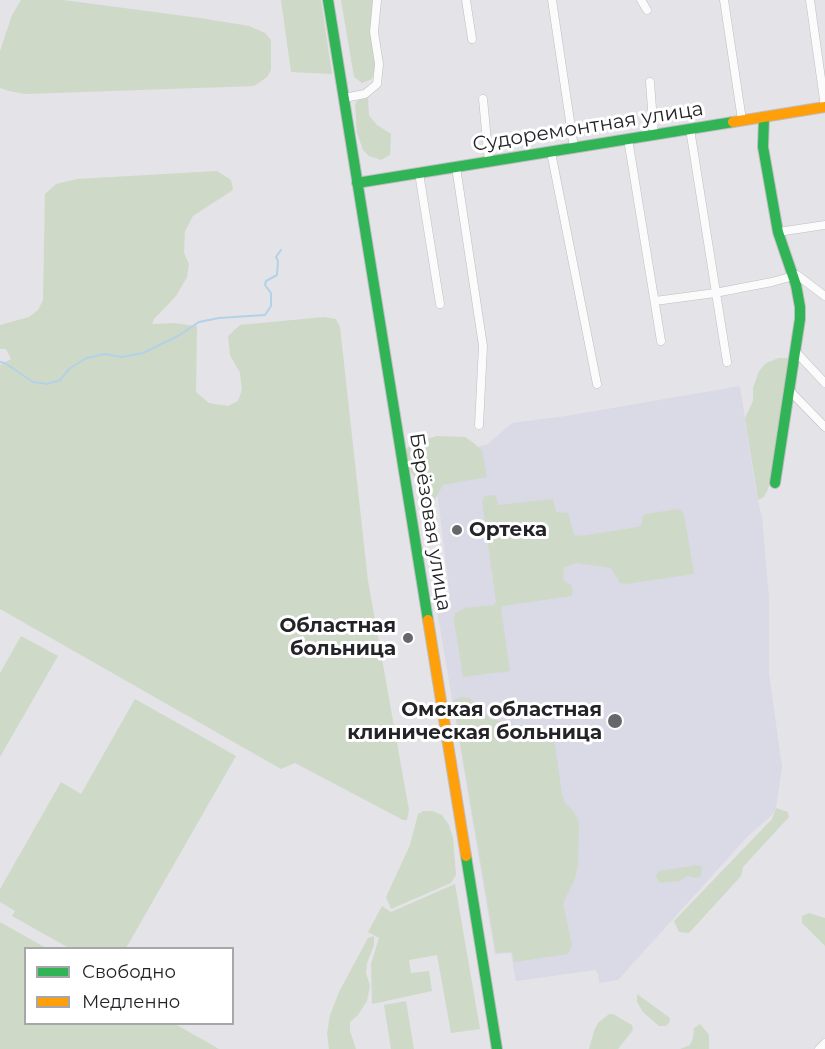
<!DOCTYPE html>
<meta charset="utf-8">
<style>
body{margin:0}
#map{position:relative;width:825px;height:1049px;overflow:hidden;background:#e3e3e8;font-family:Montserrat,sans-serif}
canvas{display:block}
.legend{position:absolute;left:24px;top:947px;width:210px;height:78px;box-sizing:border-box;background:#fff;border:2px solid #a7a7a9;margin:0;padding:8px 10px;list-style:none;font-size:18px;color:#242428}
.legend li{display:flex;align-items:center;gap:12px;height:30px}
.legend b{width:30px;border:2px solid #a7a7a9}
</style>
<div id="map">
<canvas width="825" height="1049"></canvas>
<ul class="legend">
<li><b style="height:8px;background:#30b455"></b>Свободно</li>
<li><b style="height:8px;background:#ff9f0a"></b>Медленно</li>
</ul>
</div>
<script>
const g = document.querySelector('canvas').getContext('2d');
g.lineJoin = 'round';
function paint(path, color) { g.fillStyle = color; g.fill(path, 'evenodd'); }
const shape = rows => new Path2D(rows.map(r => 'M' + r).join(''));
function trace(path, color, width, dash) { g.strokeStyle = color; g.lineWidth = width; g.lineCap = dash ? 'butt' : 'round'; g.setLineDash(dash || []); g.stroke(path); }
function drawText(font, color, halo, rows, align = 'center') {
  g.font = font + ' Montserrat,sans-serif'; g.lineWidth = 6; g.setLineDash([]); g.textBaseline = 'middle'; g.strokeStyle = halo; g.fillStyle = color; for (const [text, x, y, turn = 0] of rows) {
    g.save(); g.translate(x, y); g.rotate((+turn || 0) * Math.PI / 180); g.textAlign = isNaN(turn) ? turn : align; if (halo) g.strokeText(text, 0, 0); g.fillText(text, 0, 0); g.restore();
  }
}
const built = shape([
 [740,386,756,492,762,518,769,598,769,674,782,767,776,808,772,815,747,837,618,980,599,983,598,974,595,970,516,981,511,953,495,954,435,598,450,596,432,450,470,449,488,444,512,423,566,416]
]);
const green = shape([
 [21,0,63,0,200,18,249,26,265,33,271,40,271,70,267,77,254,86,26,94,9,91,0,88,0,51,12,15],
 [281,0,321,0,332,74,291,72],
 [341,0,375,0,377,52,375,68,372,79,362,83,354,77],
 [360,97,368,98,369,115,371,118,377,125,391,134,390,155,381,160,369,156,363,150,357,133,355,104],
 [217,171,231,180,233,190,193,216,185,231,184,253,189,264,187,277,176,296,154,319,152,324,173,323,197,326,196,392,209,403,228,406,238,401,242,390,240,373,230,355,228,336,240,325,324,317,336,319,340,327,368,581,409,810,407,820,403,820,295,763,281,769,0,609,0,365,11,359,6,349,0,349,0,325,29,317,38,310,43,300,45,194,56,184,77,179],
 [779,358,789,358,775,466,768,489,764,497,758,500,745,418,753,401,753,388,759,371,766,363],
 [437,436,465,437,475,444,482,451,487,477,443,485,434,501,428,505,423,501,418,483,409,469,405,451,412,443],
 [493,495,496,496,498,505,553,499,556,512,568,513,574,535,581,536,638,527,642,524,642,517,645,514,679,509,684,514,694,574,626,584,620,583,611,568,576,563,564,568,563,580,571,585,573,591,571,596,503,606,501,608,510,671,463,677,454,620,455,613,465,608,494,605,496,602,482,501,485,496],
 [21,636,58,656,0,757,0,673],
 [462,697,470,698,490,719,532,728,554,738,562,795,565,803,574,812,579,822,578,864,575,879,563,903,572,946,568,954,514,962,512,952,496,953,453,700],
 [135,699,236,756,126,948,69,948,12,916,15,911,0,902,0,889,61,782,81,794],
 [776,808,788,812,789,817,743,867,741,876,689,933,679,932,674,921,772,819],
 [423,811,432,811,442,815,449,825,453,838,456,875,451,883,391,909,386,897,410,845,418,814],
 [698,865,702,868,701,876,696,878,688,876,679,881,662,883,658,881,656,876,659,871],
 [455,884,480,1029,451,1033,437,955,409,960,411,973,429,971,432,991,372,1004,371,964,379,938,368,932,382,906,391,912],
 [809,913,825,918,825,946,802,923,802,916],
 [0,922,46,948,26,948,26,1024,175,1024,219,1049,0,1049],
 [374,936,374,945,367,963,366,973,370,986,367,1001,358,1015,350,1022,350,1031,356,1049,329,1049,327,1033,330,1015,339,992,368,938],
 [637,994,670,1018,669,1023,666,1026,659,1026,643,1012,637,1002],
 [406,1001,414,1049,391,1049,384,1005],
 [609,1014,613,1014,632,1025,633,1030,618,1049,589,1049,594,1031,598,1023],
 [700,1024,709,1035,709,1049,680,1049,690,1045,693,1038,694,1028]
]);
const stream = shape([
 [0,362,5,363,33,382,47,384,60,380,70,368,87,358,104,354,121,357,143,353,178,336,199,322,219,318,265,315,271,306,271,293,265,285,266,281,277,275,278,261,276,257,281,250]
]);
const street = shape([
 [466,0,472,39],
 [552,0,574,148],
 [641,0,647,10],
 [724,0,742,120],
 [810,0,825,107],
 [650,82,654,135],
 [344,98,365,94,377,84,379,64,374,32,377,0],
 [483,99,489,162],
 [690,129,727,362],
 [628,139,661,341],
 [551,152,597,384],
 [456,167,483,346,479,425],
 [419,173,440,304],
 [778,232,825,225],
 [655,301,715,293,772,282,797,275,825,296],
 [795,351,825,383],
 [789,390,825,427],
 [819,1049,825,1043]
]);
const fast = shape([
 [328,0,428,620],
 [764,117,763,147,778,232,796,285,800,307,800,319,775,483],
 [357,183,733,122],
 [466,856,497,1049]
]);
const slow = shape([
 [733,122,825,107],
 [428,620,466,856]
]);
const markers = [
 [457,530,6,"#67676b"],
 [408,638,6,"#67676b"],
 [615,721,8,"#67676b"]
];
const streetNames = [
 ["Судоремонтная улица",588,127,-9],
 ["Берёзовая улица",430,522,81]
];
const poiNames = [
 ["Ортека",469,530,"left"],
 ["Областная",396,626],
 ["больница",396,649],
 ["Омская областная",602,710],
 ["клиническая больница",602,733]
];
paint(built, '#dad9e6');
paint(green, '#cedac7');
trace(stream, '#b2d2e7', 2);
trace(street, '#bebec3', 9);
trace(fast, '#bebec3', 12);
trace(slow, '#bebec3', 12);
trace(street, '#fbfbfc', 8);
trace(fast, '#30b455', 10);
trace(slow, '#ff9f0a', 10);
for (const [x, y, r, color] of markers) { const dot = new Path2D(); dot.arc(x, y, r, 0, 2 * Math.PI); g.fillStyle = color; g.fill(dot); trace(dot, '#fff', 2); }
drawText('20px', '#242428', '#fff', streetNames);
drawText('bold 20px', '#242428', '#fff', poiNames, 'right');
</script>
